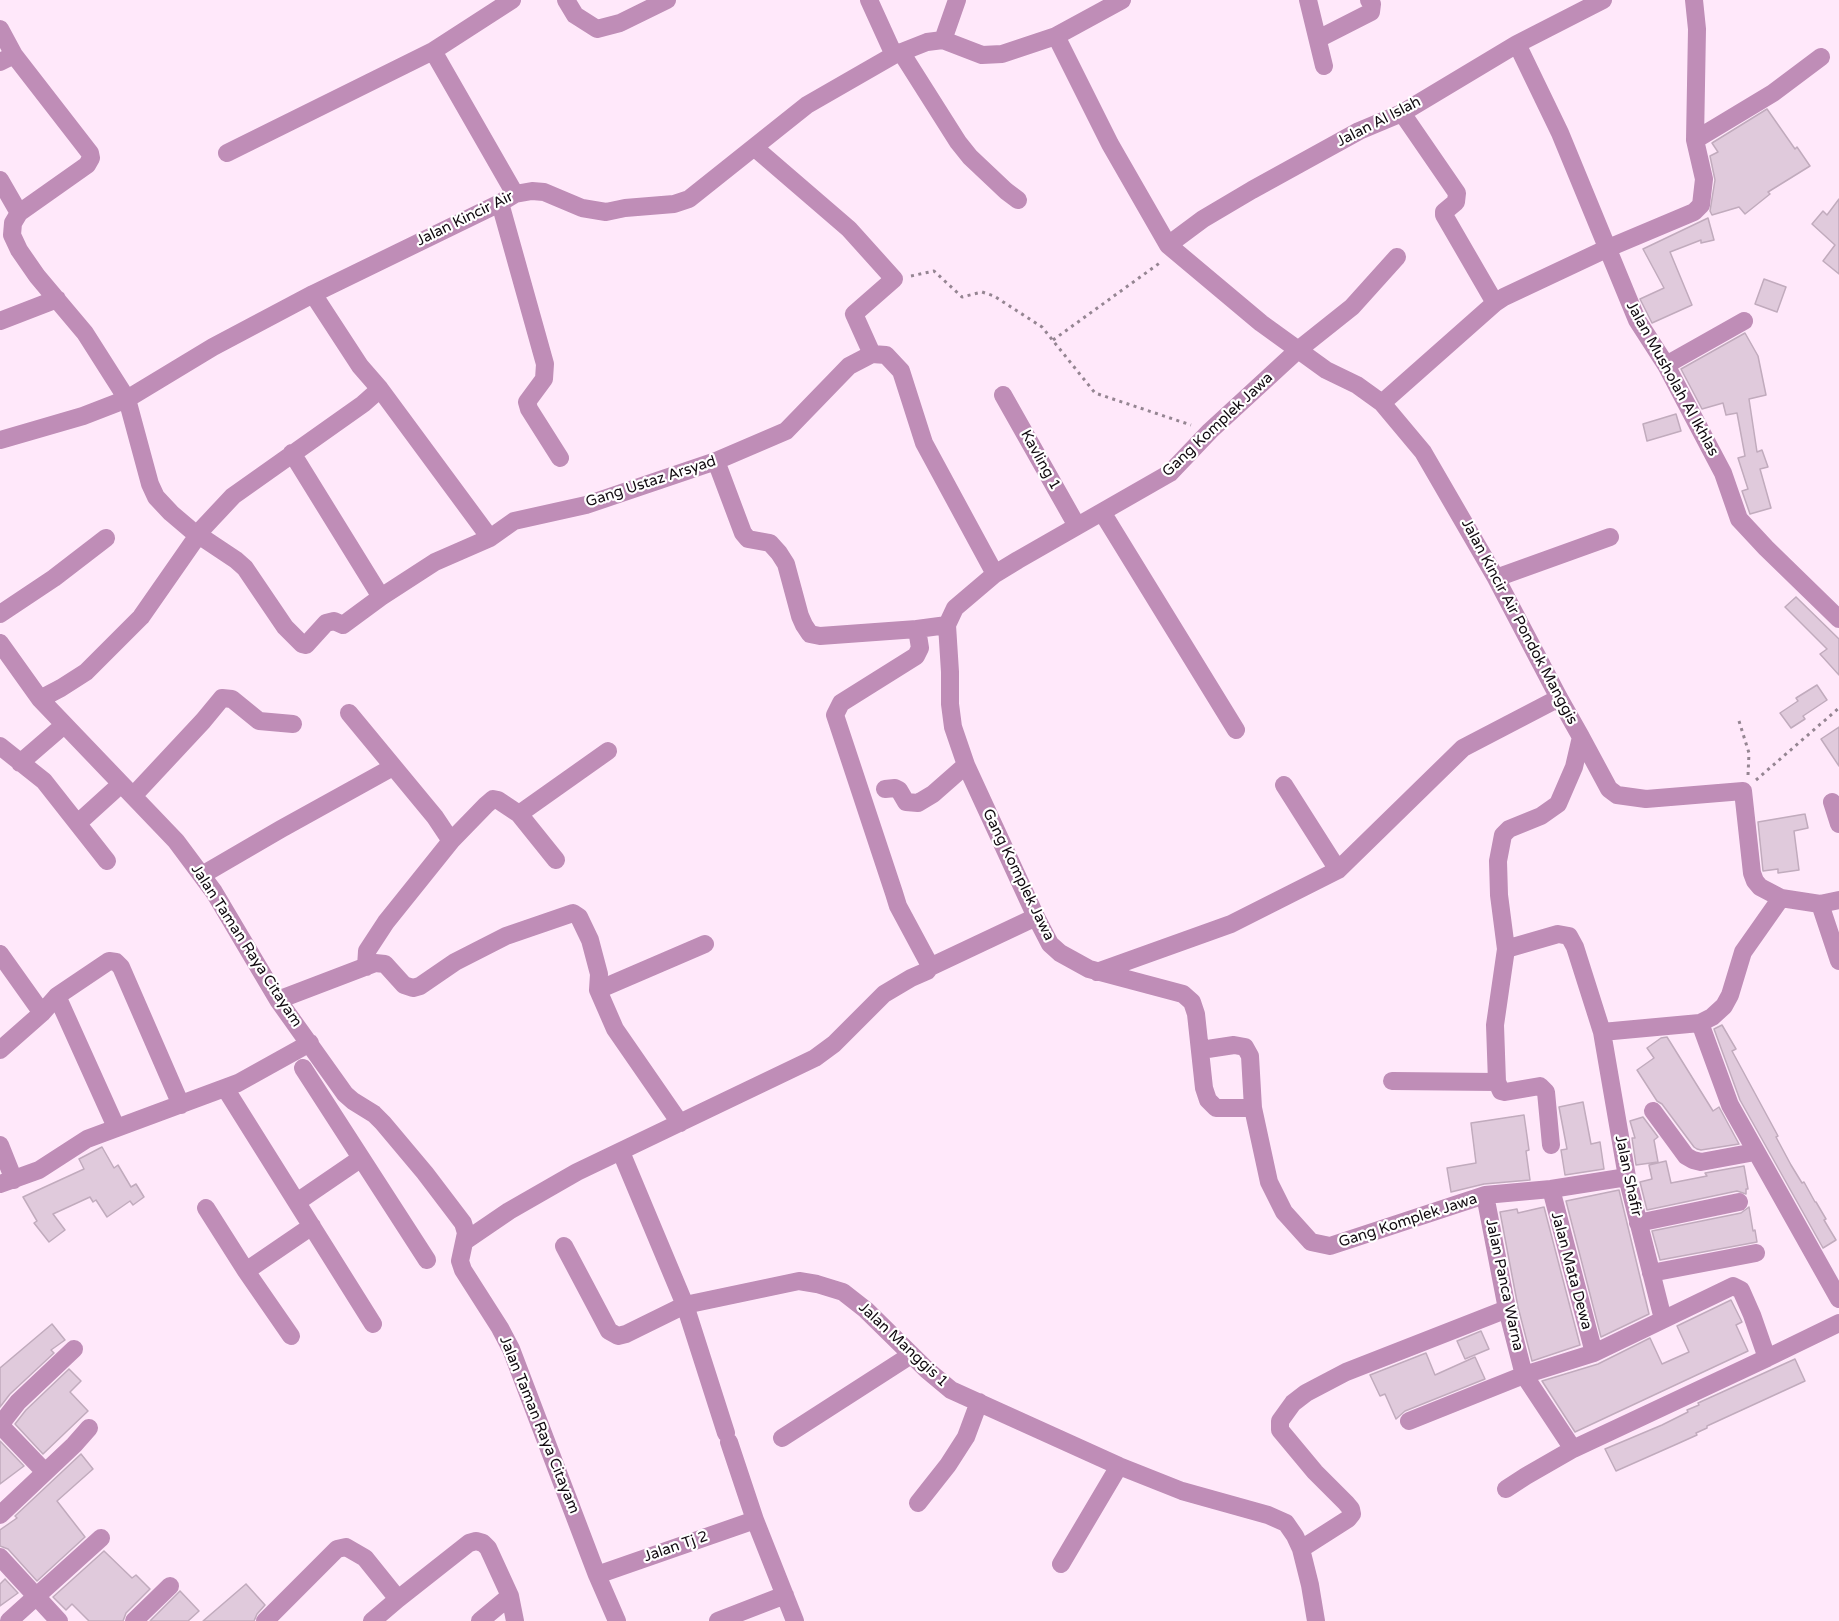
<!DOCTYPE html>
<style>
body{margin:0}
canvas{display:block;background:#ffe8fa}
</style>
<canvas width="1839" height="1621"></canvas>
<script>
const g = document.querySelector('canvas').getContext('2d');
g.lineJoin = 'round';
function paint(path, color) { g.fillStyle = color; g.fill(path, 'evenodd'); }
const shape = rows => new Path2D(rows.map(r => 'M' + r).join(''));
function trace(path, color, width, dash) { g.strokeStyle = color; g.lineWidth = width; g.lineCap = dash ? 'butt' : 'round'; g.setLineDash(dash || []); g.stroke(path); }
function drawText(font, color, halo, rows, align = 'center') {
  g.font = font + ' "Varela Round",sans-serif'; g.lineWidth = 4.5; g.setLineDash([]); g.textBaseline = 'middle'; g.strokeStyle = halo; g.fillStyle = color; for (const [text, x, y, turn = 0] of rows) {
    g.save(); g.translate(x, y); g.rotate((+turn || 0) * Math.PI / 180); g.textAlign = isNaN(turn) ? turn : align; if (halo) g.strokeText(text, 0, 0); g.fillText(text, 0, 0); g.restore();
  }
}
const building = shape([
 [1767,109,1795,149,1797,147,1810,166,1768,192,1770,194,1745,214,1739,207,1712,215,1710,211,1715,180,1710,156,1718,152,1712,143,1767,109],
 [1839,199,1839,274,1823,261,1835,245,1812,224,1823,211,1827,215,1839,199],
 [1708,218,1714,240,1701,243,1701,240,1670,252,1692,305,1652,323,1640,299,1664,288,1643,249,1708,218],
 [1764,279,1786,287,1777,312,1755,304,1764,279],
 [1745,333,1758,356,1766,395,1749,399,1757,452,1762,450,1768,467,1760,469,1771,508,1750,514,1742,491,1748,489,1738,458,1745,456,1737,413,1726,415,1723,403,1702,409,1681,369,1745,333],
 [1676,414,1681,431,1647,441,1643,424,1676,414],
 [1796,597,1839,639,1839,675,1820,654,1827,649,1785,607,1796,597],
 [1817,685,1827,700,1803,716,1805,719,1791,728,1780,713,1798,701,1796,698,1817,685],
 [1839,727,1839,766,1821,739,1839,727],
 [1805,814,1808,828,1794,831,1799,870,1778,873,1778,869,1763,871,1758,822,1805,814],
 [1722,1025,1736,1049,1732,1051,1778,1136,1776,1137,1791,1165,1802,1183,1804,1182,1815,1202,1816,1202,1826,1219,1824,1220,1836,1240,1823,1248,1740,1100,1714,1029,1722,1025],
 [1667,1037,1713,1111,1719,1107,1739,1144,1701,1150,1697,1149,1694,1147,1662,1104,1657,1101,1637,1070,1654,1058,1647,1048,1661,1038,1667,1037],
 [1583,1102,1591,1144,1600,1142,1604,1169,1565,1175,1561,1150,1567,1149,1559,1107,1583,1102],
 [1524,1115,1529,1150,1526,1151,1530,1180,1484,1184,1451,1192,1447,1168,1476,1163,1471,1123,1524,1115],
 [1643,1117,1658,1137,1654,1140,1658,1162,1636,1165,1632,1138,1635,1138,1630,1121,1643,1117],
 [102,1147,114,1168,118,1165,131,1187,136,1184,144,1197,133,1205,130,1201,107,1217,96,1200,93,1202,90,1197,53,1214,65,1230,49,1242,34,1223,37,1221,23,1197,84,1169,79,1159,102,1147],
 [1666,1161,1671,1183,1707,1176,1705,1173,1744,1166,1748,1189,1746,1189,1746,1194,1737,1191,1647,1210,1640,1182,1652,1179,1649,1165,1666,1161],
 [1619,1190,1649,1314,1601,1337,1566,1201,1619,1190],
 [1544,1207,1580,1345,1532,1361,1518,1307,1500,1212,1517,1209,1518,1213,1544,1207],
 [1749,1207,1753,1231,1755,1230,1757,1242,1660,1260,1652,1231,1741,1213,1749,1207],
 [1731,1300,1742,1322,1736,1325,1748,1351,1575,1432,1542,1381,1598,1364,1650,1338,1662,1364,1689,1352,1677,1326,1731,1300],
 [52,1324,65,1340,51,1350,54,1353,10,1394,0,1407,0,1368,52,1324],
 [1481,1331,1489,1349,1465,1359,1457,1341,1481,1331],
 [1426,1353,1435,1375,1475,1357,1485,1379,1405,1411,1396,1419,1385,1394,1380,1396,1370,1375,1426,1353],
 [1795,1359,1805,1381,1707,1426,1707,1428,1696,1433,1697,1435,1677,1444,1616,1471,1605,1449,1662,1425,1688,1412,1687,1410,1699,1405,1698,1403,1795,1359],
 [69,1369,81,1381,70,1392,88,1411,43,1454,15,1424,26,1410,69,1369],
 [0,1441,24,1466,0,1484,0,1441],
 [81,1454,93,1469,57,1501,85,1537,37,1581,8,1549,0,1546,0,1530,17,1518,15,1516,81,1454],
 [104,1551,132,1578,136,1575,150,1589,126,1613,123,1621,89,1621,72,1604,66,1610,53,1597,104,1551],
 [5,1579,18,1593,0,1606,0,1584,5,1579],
 [246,1584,265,1605,257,1614,254,1621,203,1621,246,1584],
 [180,1591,199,1611,188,1621,150,1621,180,1591]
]);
const path = shape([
 [911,276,934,271,962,297,982,292,994,296,1042,327,1095,393,1191,425],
 [1053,340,1161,262],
 [1739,721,1749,753,1748,775],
 [1756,780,1839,708]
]);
const minor = shape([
 [566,0,575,15,597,29,620,23,667,0],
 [869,0,894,55],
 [1308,0,1324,66],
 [0,29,14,55,0,62],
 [1056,36,1110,144,1168,245,1261,323,1326,370,1357,385,1382,403,1423,452,1496,578,1559,698,1581,737,1574,767,1558,804,1541,816,1509,829,1503,835,1498,861,1499,895,1506,949,1495,1025,1497,1082,1501,1091,1505,1092,1540,1086,1546,1092,1551,1145],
 [1318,39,1371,12,1372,4,1369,0],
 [943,40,957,0],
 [1517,44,1560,133,1637,320,1666,365,1723,473,1739,519,1766,548,1839,619],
 [433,51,515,194],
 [901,52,958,142,970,157,1006,191,1018,200],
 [14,55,90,153,91,158,87,165,19,213],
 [1402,113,1457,193,1456,202,1444,212,1444,215,1495,303],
 [1695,140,1773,93,1821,57],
 [227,153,433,51,512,0],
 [0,180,19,213,13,223,12,235,19,250,37,276,85,333,127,399,150,484,156,497,171,513,191,530,236,560,245,568,285,627,302,644,306,645,326,623,334,621,343,625,381,597,435,562,490,538,514,521,586,505,716,461,786,431,849,366,872,354,854,314,894,279,849,229,755,148],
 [500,203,545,364,544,379,527,402,529,409,560,458],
 [1168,245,1203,219,1252,190,1359,131,1402,113,1517,44,1603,0],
 [1397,257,1352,307,1298,350,1210,431,1170,473,1018,560,995,574,955,608,947,625,950,672,950,704,953,727,966,765,1036,917,1050,944,1060,953,1089,969,1183,994,1192,1002,1196,1014,1204,1088,1208,1100,1216,1108,1253,1108,1269,1182,1284,1212,1311,1242,1330,1246,1485,1195,1551,1189,1627,1177],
 [0,321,57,299],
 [872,354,886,355,901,371,924,443,995,574],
 [1666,365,1744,321],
 [380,389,490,538],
 [1003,395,1077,526],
 [1382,403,1495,303,1504,297,1606,249,1694,212,1701,205,1704,179,1695,140,1697,29,1694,0],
 [0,440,83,416,127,399,213,347,313,294,500,203,515,194,532,191,544,192,582,208,606,212,625,208,674,204,689,199,807,105,894,55,927,42,943,40,982,55,1002,54,1056,36,1122,0],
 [292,453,381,597],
 [716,461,743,533,748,539,770,543,779,553,786,564,800,616,804,625,810,634,820,636,917,629,947,625],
 [1102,512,1236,730],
 [1496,578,1610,537],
 [0,614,54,578,106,538],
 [0,643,40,699,176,841,214,892,278,1000,345,1094,353,1101,374,1114,383,1123,425,1173,463,1223,466,1233,460,1261,463,1270,500,1328,511,1349,597,1575,617,1621],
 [40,699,61,688,86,672,141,617,203,528,233,496,363,404,380,389,360,366,313,294],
 [349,713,435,817,451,841,386,922,367,951,366,967],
 [1581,737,1609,789,1617,795,1646,799,1743,791,1752,873,1755,881,1760,887,1781,898,1820,904,1839,900],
 [0,746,44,781,107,861],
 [20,763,64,725],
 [1284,785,1338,870],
 [885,789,895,788,899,790,906,802,918,803,933,794,966,765],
 [133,796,203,721,222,698,232,699,259,721,293,724],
 [1832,802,1839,824],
 [519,814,608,751],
 [78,823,121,784],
 [451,841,486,805,493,799,498,800,519,814,556,860],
 [202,875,281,829,393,767],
 [1820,904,1839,961],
 [1506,949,1558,934,1569,936,1575,947,1602,1032,1627,1177,1663,1319],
 [0,954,42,1013],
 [930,967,1036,917],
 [1097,972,1231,924,1338,870,1463,748,1559,698],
 [598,990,705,944],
 [57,996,116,1127],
 [278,1000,375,963,385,964,404,985,413,988,420,986,455,962,506,936,573,913,579,917,590,940,599,974,598,990,615,1029,680,1123],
 [1700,1023,1730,1105,1839,1299],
 [1602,1032,1700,1023,1712,1017,1724,1006,1730,995,1743,952,1781,898],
 [0,1050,42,1013,57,996,109,961,116,962,121,967,181,1105],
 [1201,1050,1234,1045,1245,1047,1250,1056,1253,1108],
 [303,1068,427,1260],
 [1392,1081,1497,1082],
 [225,1088,373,1324],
 [1653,1111,1686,1156,1693,1160,1701,1162,1755,1152],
 [0,1145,14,1180],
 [621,1152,685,1305,726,1433],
 [0,1184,39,1170,87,1139,238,1083,310,1043],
 [1551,1189,1594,1353],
 [1485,1195,1507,1309,1524,1375,1573,1449],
 [297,1202,360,1159],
 [206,1208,246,1271],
 [1638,1223,1739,1202],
 [465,1241,509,1211,577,1172,815,1058,834,1044,884,994,911,978,927,971,930,967,927,960,898,906,894,893,835,715,841,703,916,656,920,648,917,629],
 [564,1246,609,1331,618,1336,626,1334,685,1305,799,1281,817,1284,843,1292,866,1310,927,1370,951,1390,1119,1466,1182,1491,1268,1515,1286,1523,1295,1536,1301,1549,1310,1585,1316,1621],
 [1651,1273,1756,1253],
 [291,1336,246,1271,312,1226],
 [1767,1358,1839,1323],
 [1409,1421,1524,1375,1594,1353,1733,1286,1741,1290,1752,1315,1767,1358,1573,1449,1526,1476,1506,1489],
 [782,1438,911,1355],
 [729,1442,755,1520,795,1621],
 [45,1472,0,1425,18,1402,74,1349],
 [918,1503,948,1465,966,1437,979,1402],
 [0,1515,74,1445,89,1428],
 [1301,1549,1348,1519,1352,1514,1351,1509,1346,1503,1315,1472,1280,1430,1280,1421,1293,1403,1306,1393,1346,1372,1507,1309],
 [0,1557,59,1621],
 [1061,1564,1119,1466],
 [597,1575,755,1520],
 [9,1621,101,1538],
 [134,1621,170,1586],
 [265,1621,337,1549,346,1547,365,1558,398,1599,469,1543,476,1541,483,1543,488,1548,510,1596,515,1621],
 [372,1621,398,1599],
 [480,1621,510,1596],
 [718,1621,785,1595]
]);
const streetNames = [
 ["Jalan Al Islah",1379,122,-27],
 ["Jalan Kincir Air",465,219,-26],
 ["Jalan Musholah Al Ikhlas",1672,379,61],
 ["Gang Komplek Jawa",1218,425,-43],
 ["Kavling 1",1040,460,61],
 ["Gang Ustaz Arsyad",651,482,-18],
 ["Jalan Kincir Air Pondok Manggis",1519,622,62],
 ["Gang Komplek Jawa",1018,875,64],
 ["Jalan Taman Raya Citayam",246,946,57],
 ["Jalan Shafir",1628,1176,78],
 ["Gang Komplek Jawa",1408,1221,-18],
 ["Jalan Mata Dewa",1571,1271,75],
 ["Jalan Panca Warna",1504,1285,78],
 ["Jalan Manggis 1",903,1345,43],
 ["Jalan Taman Raya Citayam",539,1425,68],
 ["Jalan Tj 2",676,1547,-19]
];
paint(building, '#e0cadc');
trace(building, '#c1abbd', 1.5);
trace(path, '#958592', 3, [3, 4.5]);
trace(minor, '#bf8db7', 18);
drawText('15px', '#110a10', '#fff', streetNames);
</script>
